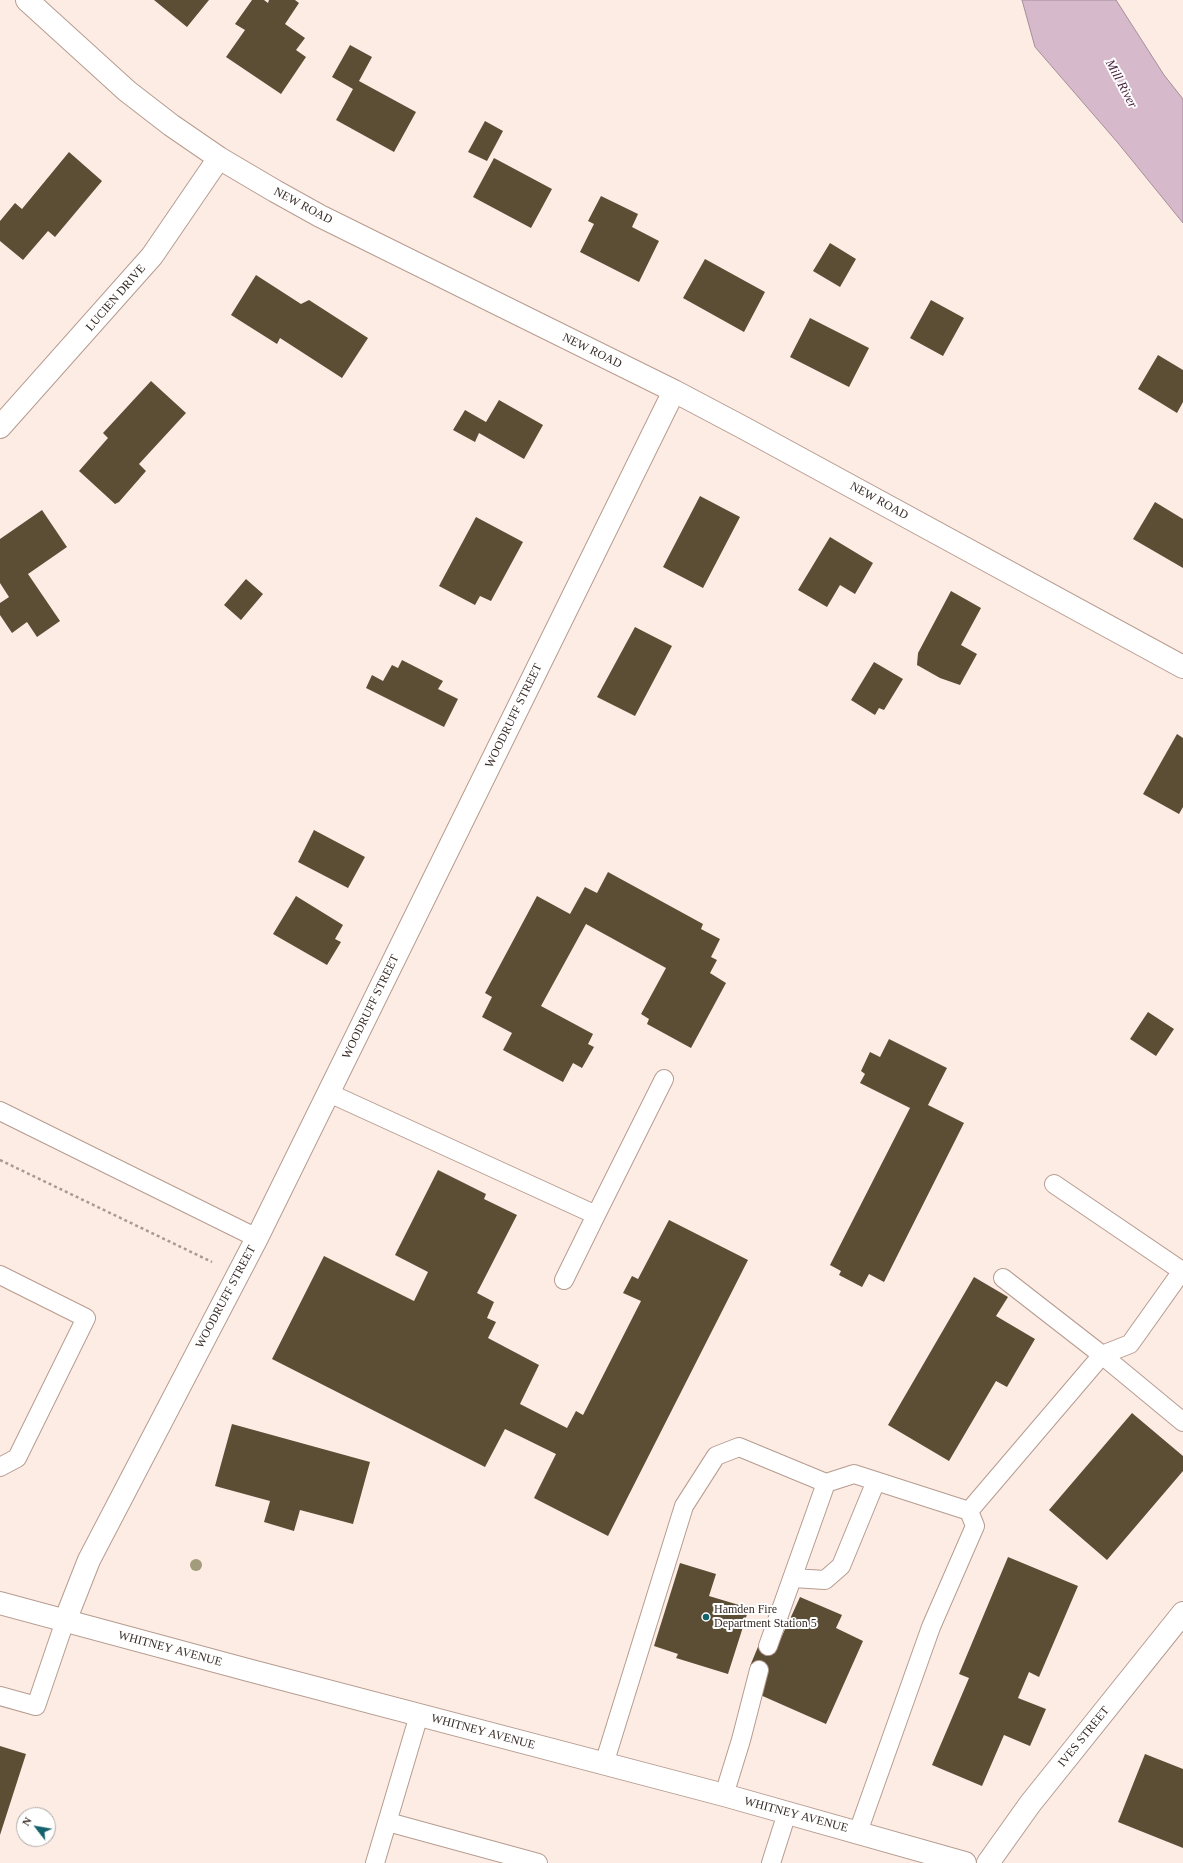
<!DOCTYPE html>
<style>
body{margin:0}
#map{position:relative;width:1183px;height:1863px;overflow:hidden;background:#fdece4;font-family:"Times New Roman",serif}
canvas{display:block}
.north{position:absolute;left:16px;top:1807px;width:40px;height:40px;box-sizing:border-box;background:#fff;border:1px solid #afaaa8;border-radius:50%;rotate:301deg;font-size:11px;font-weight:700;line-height:16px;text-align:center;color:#362b26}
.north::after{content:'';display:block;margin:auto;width:14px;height:18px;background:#14626b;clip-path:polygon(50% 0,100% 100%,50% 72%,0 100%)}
</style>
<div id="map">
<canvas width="1183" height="1863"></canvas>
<div class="north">N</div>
</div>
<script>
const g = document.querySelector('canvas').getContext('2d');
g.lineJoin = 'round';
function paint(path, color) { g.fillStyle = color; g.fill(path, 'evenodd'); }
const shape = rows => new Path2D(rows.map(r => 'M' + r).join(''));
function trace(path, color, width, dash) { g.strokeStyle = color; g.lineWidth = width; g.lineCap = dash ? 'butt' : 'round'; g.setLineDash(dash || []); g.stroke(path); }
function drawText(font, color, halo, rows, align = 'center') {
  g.font = font + ' "Times New Roman",serif'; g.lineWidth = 4; g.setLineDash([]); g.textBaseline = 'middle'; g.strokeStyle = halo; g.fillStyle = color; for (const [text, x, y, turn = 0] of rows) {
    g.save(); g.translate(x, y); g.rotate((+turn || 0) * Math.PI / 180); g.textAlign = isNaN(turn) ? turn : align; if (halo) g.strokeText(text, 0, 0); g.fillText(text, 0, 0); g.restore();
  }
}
const water = shape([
 [1022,0,1116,0,1164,75,1183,99,1183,223,1118,143,1035,47,1022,0]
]);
const building = shape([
 [154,0,209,0,187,27],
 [252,0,264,0,268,3,269,0,295,0,299,3,285,24,305,38,296,50,306,57,281,94,226,57,245,30,235,24],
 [350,45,372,57,359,81,416,112,394,152,336,120,353,89,332,77],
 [485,121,503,131,487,161,468,152],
 [69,152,102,181,55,237,48,231,23,260,0,241,0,221,15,203,22,209],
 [494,158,552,189,531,228,473,197],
 [601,196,638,214,632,227,659,241,639,282,580,252,594,224,588,221],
 [830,243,856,259,840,287,813,271],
 [705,259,765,292,744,332,683,298],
 [256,275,301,304,309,300,368,338,342,378,280,338,277,344,231,315],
 [931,300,964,318,943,356,910,338],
 [810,318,869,348,849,387,790,357],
 [1158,355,1183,370,1183,402,1177,413,1138,389],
 [151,381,186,413,139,464,146,471,119,502,115,504,79,471,108,438,103,433],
 [499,400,543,425,524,459,479,433,475,442,453,430,465,410,486,422],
 [700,496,740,517,703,588,663,567],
 [1155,502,1183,519,1183,568,1133,539],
 [42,510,67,547,28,574,60,621,37,637,27,622,12,633,0,615,0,603,9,597,0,583,0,539],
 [476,517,523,542,491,601,480,596,475,605,439,586],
 [830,537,873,563,855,594,840,585,827,607,798,590],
 [246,579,263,594,241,620,224,605],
 [951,591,981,608,961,645,977,654,960,685,940,678,917,665,918,653],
 [635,627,672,646,635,716,597,697],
 [402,660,443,681,438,689,458,699,444,727,366,688,372,675,383,681,392,665,398,668],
 [874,662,903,679,884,710,879,708,875,715,851,700],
 [1177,734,1183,738,1183,807,1179,814,1143,794],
 [314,830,365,857,348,888,298,862],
 [608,872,703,924,701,929,720,939,711,957,717,960,710,973,726,983,691,1048,647,1024,649,1019,641,1014,666,968,586,924,541,1006,593,1034,588,1044,594,1047,582,1068,573,1063,563,1082,503,1050,512,1033,482,1017,492,997,485,993,537,896,570,914,585,887,597,893],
 [296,896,343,925,335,939,341,942,327,965,273,934],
 [1148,1012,1174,1029,1156,1056,1130,1039],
 [889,1039,947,1068,928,1105,964,1123,884,1282,869,1274,862,1287,839,1275,841,1271,830,1265,910,1108,860,1083,865,1074,861,1071,870,1052,880,1057],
 [438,1170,486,1194,484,1199,517,1215,477,1293,494,1302,487,1318,496,1322,488,1338,539,1365,520,1404,567,1428,576,1411,583,1415,641,1301,623,1293,632,1276,638,1279,669,1220,748,1260,608,1536,534,1498,556,1454,505,1429,485,1467,272,1359,324,1256,414,1301,428,1272,395,1255],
 [974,1277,1008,1297,996,1316,1035,1339,1007,1387,996,1381,949,1461,888,1425],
 [1132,1413,1183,1456,1183,1471,1107,1560,1049,1510],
 [232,1424,370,1462,353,1524,300,1510,294,1531,264,1522,270,1501,215,1486],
 [1008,1557,1078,1586,1039,1677,1029,1672,1018,1698,1046,1709,1030,1746,1004,1735,982,1786,932,1765,969,1678,959,1674],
 [680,1563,716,1574,709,1596,749,1608,728,1674,676,1658,678,1654,654,1646],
 [800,1597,842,1615,836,1628,863,1641,826,1724,758,1694,767,1673,750,1666,760,1642,776,1649,786,1627,777,1623,781,1615,790,1619],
 [0,1746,26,1754,0,1835],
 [1145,1754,1183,1769,1183,1848,1118,1822]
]);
const path = shape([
 [0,1160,212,1262]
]);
const service = shape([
 [329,1093,596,1215,664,1079],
 [0,1111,257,1238],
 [0,1275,86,1318,17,1458,0,1467],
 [1003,1278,1102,1355,1183,1422],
 [564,1280,596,1215],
 [969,1511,1102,1355,1130,1344,1182,1271,1054,1184],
 [793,1578,825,1580,841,1566,876,1481],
 [768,1646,826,1483,854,1474,969,1511,975,1526,931,1627,858,1832],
 [0,1696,36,1706,65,1621],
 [604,1764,684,1506,716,1456,739,1447,826,1483],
 [724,1795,741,1740,759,1670],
 [388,1822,538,1863],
 [375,1863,419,1715],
 [771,1863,787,1813]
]);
const minor = shape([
 [27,0,127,91,171,125,219,158,275,191,320,216,674,391,744,428,1183,667],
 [0,427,152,256,219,158],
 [65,1621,89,1560,257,1238,674,391]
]);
const secondary = shape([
 [988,1863,1030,1804,1183,1613]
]);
const trunk = shape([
 [0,1603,248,1670,724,1795,965,1863]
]);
const trees = [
 [196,1565]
];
const markers = [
 [706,1617,4,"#14626b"]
];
const streetNames = [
 ["NEW ROAD",303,206,28],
 ["LUCIEN DRIVE",116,298,-49],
 ["NEW ROAD",592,351,26],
 ["NEW ROAD",879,501,29],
 ["WOODRUFF STREET",514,716,-64],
 ["WOODRUFF STREET",371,1007,-64],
 ["WOODRUFF STREET",226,1297,-62],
 ["WHITNEY AVENUE",170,1649,15],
 ["WHITNEY AVENUE",483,1732,15],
 ["IVES STREET",1084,1737,-51],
 ["WHITNEY AVENUE",796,1815,15]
];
const poiNames = [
 ["Hamden Fire",714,1610],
 ["Department Station 5",714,1624]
];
const waterNames = [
 ["Mill River",1121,84,62]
];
paint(water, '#d6b9cb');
trace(water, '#a68e9a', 1);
paint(building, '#5c4d35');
trace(service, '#b69c90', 20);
trace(minor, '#b69c90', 24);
trace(secondary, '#b69c90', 24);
trace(trunk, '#b69c90', 24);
trace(path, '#a89a93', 2.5, [3, 3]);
trace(service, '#fff', 18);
trace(minor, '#fff', 22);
trace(secondary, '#fff', 22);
trace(trunk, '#fff', 22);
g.fillStyle = '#a39c7c';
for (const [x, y] of trees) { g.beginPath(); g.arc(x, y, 6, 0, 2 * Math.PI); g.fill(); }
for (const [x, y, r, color] of markers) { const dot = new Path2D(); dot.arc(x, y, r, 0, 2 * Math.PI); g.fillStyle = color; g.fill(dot); trace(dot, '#fff', 1.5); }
drawText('12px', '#362b26', '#fff', streetNames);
drawText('12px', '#362b26', '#fff', poiNames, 'left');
drawText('italic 13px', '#4b233f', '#fff', waterNames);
</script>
